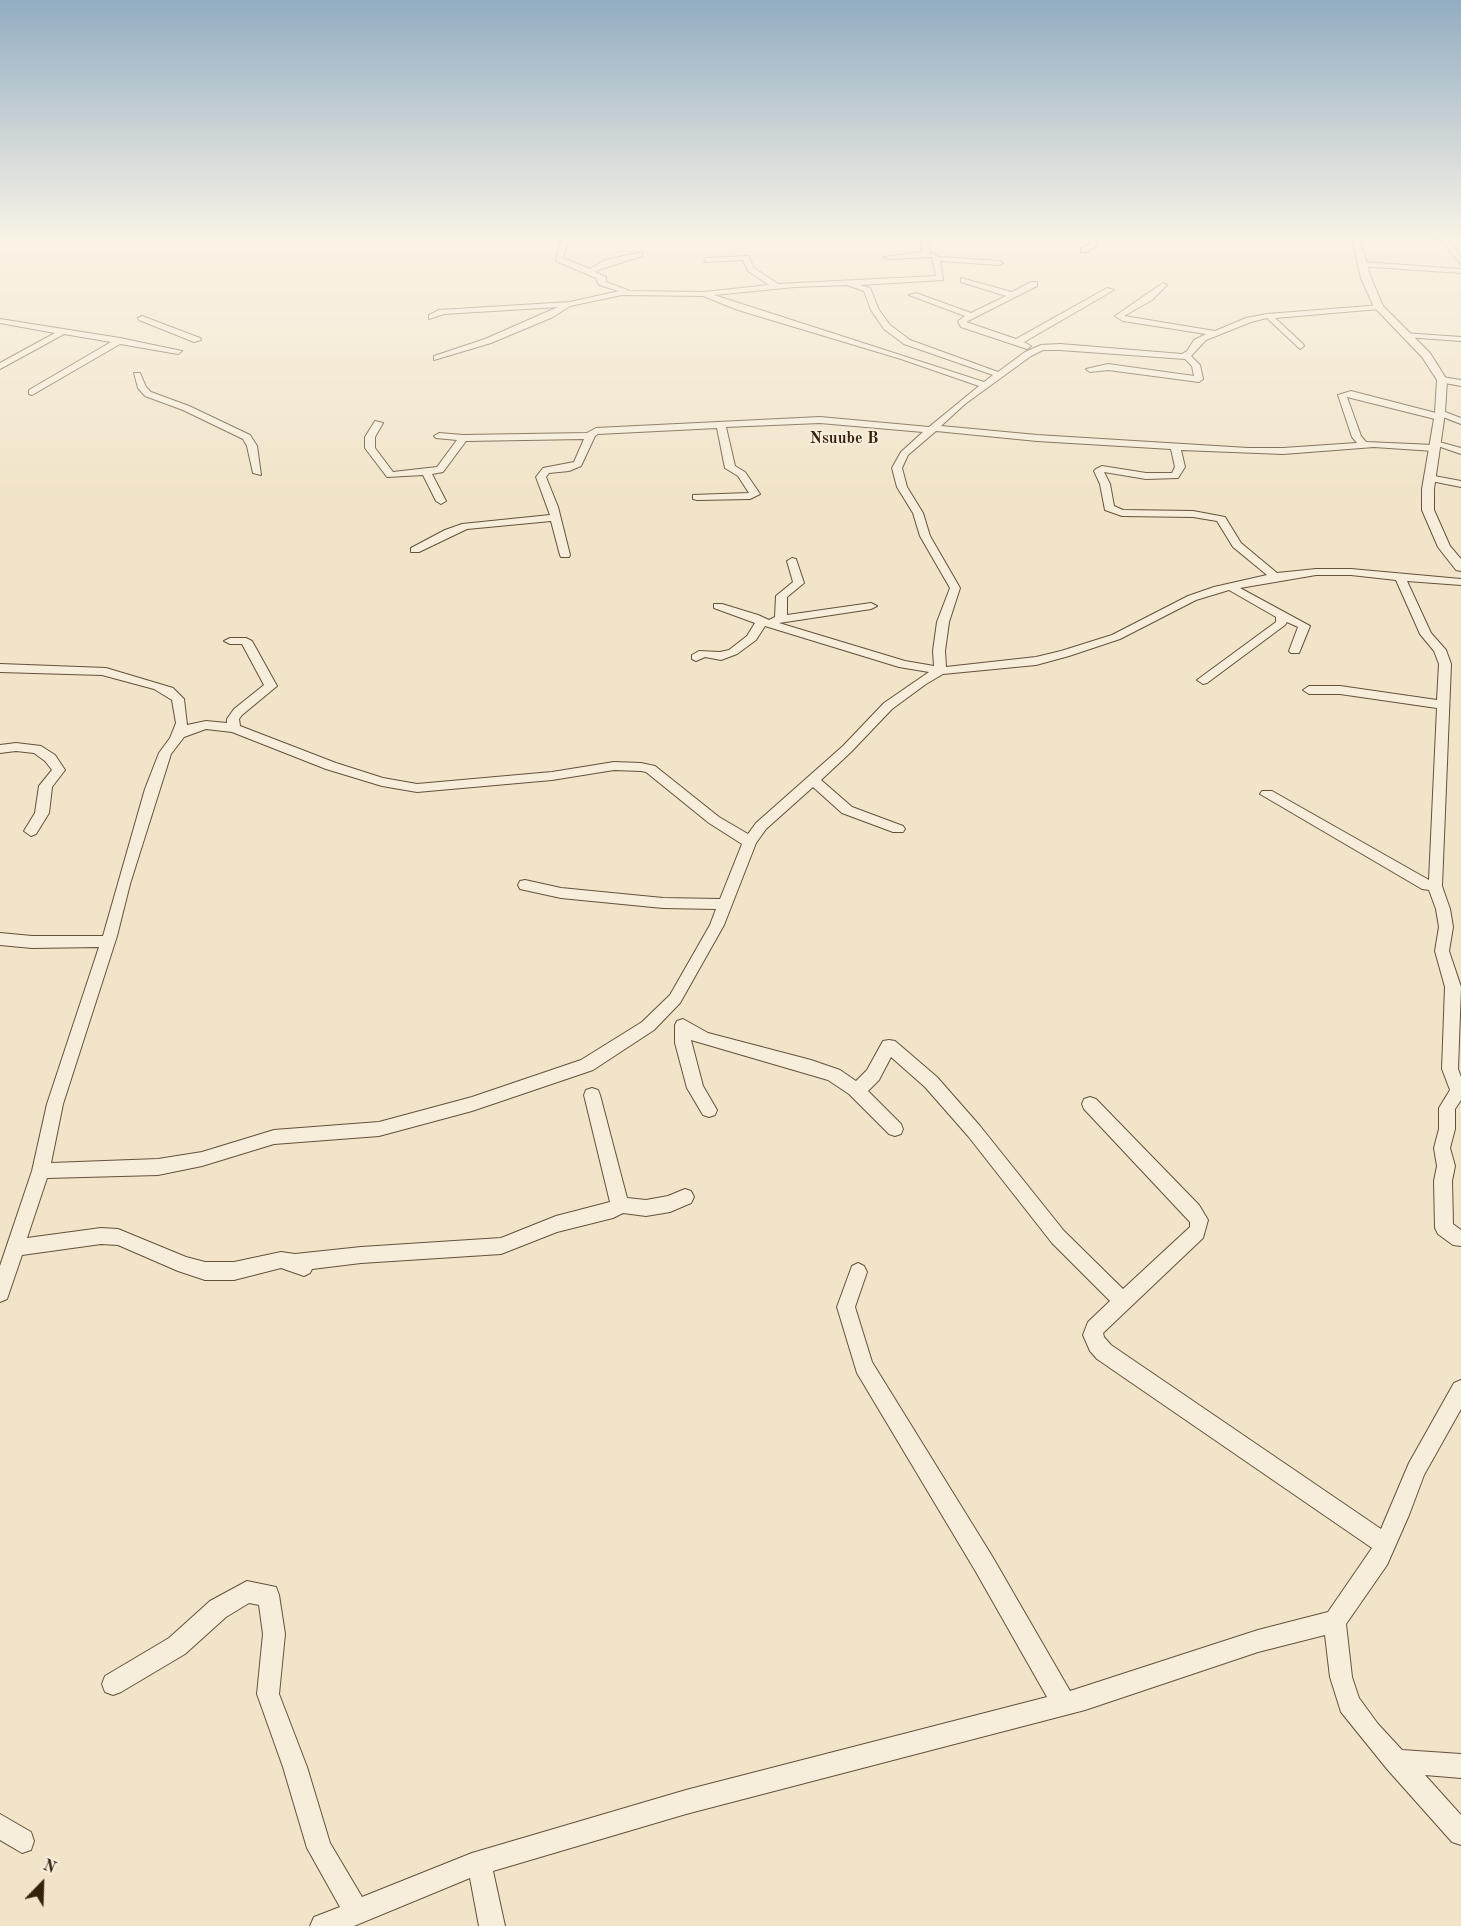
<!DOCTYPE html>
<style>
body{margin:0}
#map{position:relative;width:1461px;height:1926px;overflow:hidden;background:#f1e4c8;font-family:"Old Standard TT",serif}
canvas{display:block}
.north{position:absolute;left:12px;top:1854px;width:60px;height:60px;-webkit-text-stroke:4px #f6eddb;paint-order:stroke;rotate:23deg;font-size:16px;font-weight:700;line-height:24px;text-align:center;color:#35210c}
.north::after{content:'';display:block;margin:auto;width:21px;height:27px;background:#35210c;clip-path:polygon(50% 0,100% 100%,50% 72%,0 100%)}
</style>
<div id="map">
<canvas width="1461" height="1926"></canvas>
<div class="north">N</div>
</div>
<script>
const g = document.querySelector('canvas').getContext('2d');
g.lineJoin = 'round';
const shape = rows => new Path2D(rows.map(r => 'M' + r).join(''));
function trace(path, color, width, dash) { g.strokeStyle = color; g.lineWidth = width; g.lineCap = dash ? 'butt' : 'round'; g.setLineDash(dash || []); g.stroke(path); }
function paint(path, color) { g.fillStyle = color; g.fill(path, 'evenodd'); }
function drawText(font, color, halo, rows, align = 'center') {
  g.font = font + ' "Old Standard TT",serif'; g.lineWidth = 4.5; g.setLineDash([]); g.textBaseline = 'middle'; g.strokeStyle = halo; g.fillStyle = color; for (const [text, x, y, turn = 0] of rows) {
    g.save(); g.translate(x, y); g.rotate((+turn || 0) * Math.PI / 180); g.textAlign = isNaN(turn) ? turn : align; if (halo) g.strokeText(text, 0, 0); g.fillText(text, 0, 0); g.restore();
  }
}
const minor = shape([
 [571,235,580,235,567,244,563,258,590,269,605,260,642,252,642,256,598,270,595,272,606,277,606,282,630,291,704,292,769,285,748,271,743,260,704,262,707,258,748,256,754,268,778,284,936,276,932,257,888,259,884,257,922,252,921,245,925,235,933,235,929,245,930,253,939,257,999,261,1003,263,999,265,940,261,943,280,860,285,870,288,879,310,890,325,910,340,998,372,1025,352,1041,345,1060,344,1182,354,1187,351,1194,340,1206,334,1123,321,1115,316,1163,283,1167,285,1152,300,1124,316,1215,331,1246,318,1267,314,1382,305,1383,307,1379,309,1275,318,1303,344,1304,346,1300,349,1267,318,1251,322,1206,340,1191,356,1200,365,1203,379,1199,382,1108,370,1090,372,1086,369,1108,364,1194,376,1192,366,1185,359,1060,350,1043,350,1031,356,965,404,941,426,1037,435,1248,448,1283,448,1357,443,1352,437,1338,395,1351,391,1436,413,1440,410,1461,418,1461,424,1443,417,1439,420,1347,397,1361,436,1366,442,1434,445,1439,448,1434,451,1374,447,1283,454,1181,450,1185,467,1178,478,1146,479,1104,472,1110,484,1114,506,1123,510,1193,511,1225,517,1241,543,1277,573,1316,569,1351,569,1461,579,1461,585,1407,581,1431,633,1446,650,1451,664,1442,886,1450,909,1453,927,1449,951,1461,987,1458,1069,1461,1077,1461,1100,1455,1109,1455,1129,1450,1148,1455,1166,1452,1181,1453,1224,1461,1230,1461,1246,1453,1245,1438,1234,1435,1228,1434,1181,1437,1166,1434,1148,1439,1129,1439,1108,1450,1090,1442,1069,1445,987,1435,951,1439,927,1436,909,1429,890,1422,889,1260,794,1262,791,1272,791,1429,880,1437,708,1340,694,1309,694,1303,690,1309,686,1340,686,1437,700,1439,664,1434,651,1420,634,1396,580,1351,575,1316,575,1240,588,1310,626,1299,653,1291,653,1289,651,1298,627,1287,622,1285,625,1207,683,1203,684,1197,680,1276,622,1276,617,1229,590,1196,600,1120,639,1069,656,1036,665,943,674,926,684,892,709,851,752,821,780,852,807,903,826,905,829,903,832,893,832,842,813,813,787,766,829,756,843,724,925,680,1003,654,1030,593,1070,472,1111,379,1136,274,1144,202,1166,158,1175,47,1178,27,1238,101,1228,118,1229,186,1257,205,1262,234,1262,281,1252,295,1254,361,1247,501,1238,556,1216,610,1202,584,1095,586,1090,592,1088,598,1090,600,1095,627,1198,646,1200,668,1196,685,1189,691,1191,694,1197,691,1203,670,1212,646,1216,623,1213,613,1218,557,1232,501,1254,361,1263,312,1269,310,1273,304,1276,281,1268,234,1280,205,1280,178,1271,118,1245,101,1244,22,1255,7,1299,0,1302,0,1266,32,1171,47,1104,99,947,32,948,0,945,0,933,32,936,103,936,145,789,159,753,170,738,176,723,172,700,154,689,102,675,0,672,0,664,106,668,173,688,184,699,187,725,206,721,227,723,227,719,234,709,264,685,242,644,230,644,224,641,230,638,246,638,252,641,277,686,242,715,239,719,240,726,336,763,383,778,417,784,552,772,614,762,641,763,655,766,719,817,748,834,756,823,843,746,884,703,929,672,899,667,765,626,756,640,737,654,721,660,705,657,696,661,692,659,692,655,699,651,720,652,729,650,747,636,755,623,714,608,714,604,722,604,758,615,769,620,775,617,776,596,793,582,787,561,792,558,796,559,804,583,787,597,787,615,871,603,877,606,871,609,779,623,905,661,934,666,933,651,937,622,950,588,920,536,913,513,897,487,892,468,901,452,923,432,820,423,726,427,735,466,745,472,760,494,750,499,697,500,693,499,693,495,749,493,738,476,725,468,717,428,598,434,595,436,581,466,569,471,549,473,546,477,558,507,570,555,569,557,561,557,560,555,551,521,467,529,419,552,411,552,411,548,445,530,462,524,550,515,536,477,543,468,574,462,584,439,466,441,443,472,432,474,446,501,441,504,436,501,423,475,387,477,365,448,365,437,375,421,383,423,375,437,375,448,393,472,437,467,457,440,436,438,434,436,439,433,463,435,587,433,596,428,820,417,929,427,979,386,901,359,738,310,703,296,622,295,570,306,553,317,491,343,434,360,434,356,485,339,558,307,444,314,429,319,429,315,439,310,570,302,619,291,599,285,596,278,556,261,560,243,571,235],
 [847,285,864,291,871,310,884,329,904,344,993,375,984,382,714,295,795,287,847,285],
 [936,431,1037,441,1171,449,1175,467,1172,473,1146,473,1102,466,1096,469,1094,471,1100,484,1105,510,1122,516,1193,517,1217,521,1233,547,1267,575,1214,587,1188,596,1112,635,1061,651,1036,657,946,667,945,651,949,622,960,588,930,536,923,513,907,487,902,468,908,455,936,431],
 [206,729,232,732,326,769,382,786,417,792,552,780,614,770,641,771,646,772,709,823,742,844,720,899,663,898,561,888,525,880,520,881,518,885,520,889,561,898,663,908,716,909,710,925,670,995,642,1022,581,1060,472,1097,379,1122,274,1130,202,1152,158,1159,51,1163,63,1104,117,936,130,884,171,754,184,737,206,729],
 [1091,235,1099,235,1096,246,1087,252,1081,252,1081,248,1089,245,1091,235],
 [1429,235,1447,236,1461,258,1461,265,1442,240,1429,238,1429,235],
 [1362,262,1461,269,1461,273,1359,266,1362,262],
 [961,278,1012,292,1031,282,1037,282,1037,286,966,322,1016,339,1107,288,1114,290,1024,342,1031,346,1027,349,961,327,958,321,965,316,909,295,916,293,971,313,1006,296,961,282,961,278],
 [142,316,200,338,201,340,194,342,139,320,138,318,142,316],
 [0,319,120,338,182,351,178,354,120,344,32,395,29,394,29,390,111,342,64,334,0,369,0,363,55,333,0,323,0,319],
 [1403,333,1461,337,1461,341,1406,337,1403,337,1403,333],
 [134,373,140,373,146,387,151,392,189,406,250,435,257,446,261,475,253,473,247,446,243,439,183,410,145,396,138,388,134,373],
 [1442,377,1461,380,1461,386,1439,382,1439,378,1442,377],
 [1432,440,1461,448,1461,454,1432,444,1432,440],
 [1429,475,1461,481,1461,487,1426,480,1426,476,1429,475],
 [16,743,41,746,55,755,65,770,52,787,49,813,36,834,31,836,24,831,35,813,39,786,52,770,45,761,34,753,16,751,0,753,0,745,16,743],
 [683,1019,708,1033,811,1060,840,1070,856,1081,867,1070,883,1041,889,1040,895,1041,937,1077,980,1126,1064,1231,1123,1289,1190,1227,1190,1222,1084,1109,1082,1104,1084,1099,1090,1097,1096,1099,1199,1205,1208,1220,1203,1238,1103,1333,1104,1337,1111,1345,1381,1529,1409,1463,1454,1383,1461,1380,1461,1409,1424,1475,1409,1515,1387,1565,1346,1624,1352,1677,1359,1698,1378,1724,1402,1750,1461,1754,1461,1778,1425,1775,1461,1815,1461,1845,1452,1842,1387,1769,1341,1712,1330,1677,1325,1635,1258,1652,1085,1710,686,1814,493,1871,505,1926,479,1926,470,1878,354,1926,310,1926,314,1917,340,1907,307,1848,283,1767,257,1694,263,1634,259,1605,249,1603,226,1617,185,1654,121,1692,113,1695,105,1692,102,1684,105,1676,169,1638,210,1601,247,1581,276,1587,279,1595,285,1634,279,1694,307,1767,330,1843,362,1897,472,1853,686,1790,1047,1697,976,1572,857,1373,837,1307,852,1266,858,1263,864,1266,867,1272,855,1307,872,1362,992,1556,1070,1691,1258,1630,1328,1612,1372,1548,1097,1359,1090,1351,1083,1335,1088,1322,1110,1301,1052,1243,968,1136,925,1087,891,1057,879,1080,868,1091,901,1124,903,1129,901,1134,895,1136,889,1134,849,1094,828,1080,691,1040,703,1086,717,1110,715,1115,709,1117,703,1115,687,1088,675,1043,675,1025,677,1021,683,1019],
 [0,1814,31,1832,34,1841,31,1850,22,1853,0,1840,0,1814]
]);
const tertiary = shape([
 [1351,235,1359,235,1371,278,1383,306,1430,353,1447,380,1445,413,1434,489,1434,510,1450,546,1461,559,1461,571,1456,570,1438,547,1422,510,1422,489,1435,413,1437,380,1422,357,1374,307,1361,278,1351,235]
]);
const farQuarternames = [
 ["Nsuube B",844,439]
];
trace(minor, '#64523b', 2);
trace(tertiary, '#64523b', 2);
paint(minor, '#f6eddb');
paint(tertiary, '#f6eddb');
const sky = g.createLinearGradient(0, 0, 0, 505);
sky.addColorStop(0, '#92adc2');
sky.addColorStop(0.47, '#f9f3e6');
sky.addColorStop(1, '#f9f3e600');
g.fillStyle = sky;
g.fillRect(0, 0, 1461, 505);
drawText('bold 16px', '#35210c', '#f6eddb', farQuarternames);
</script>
